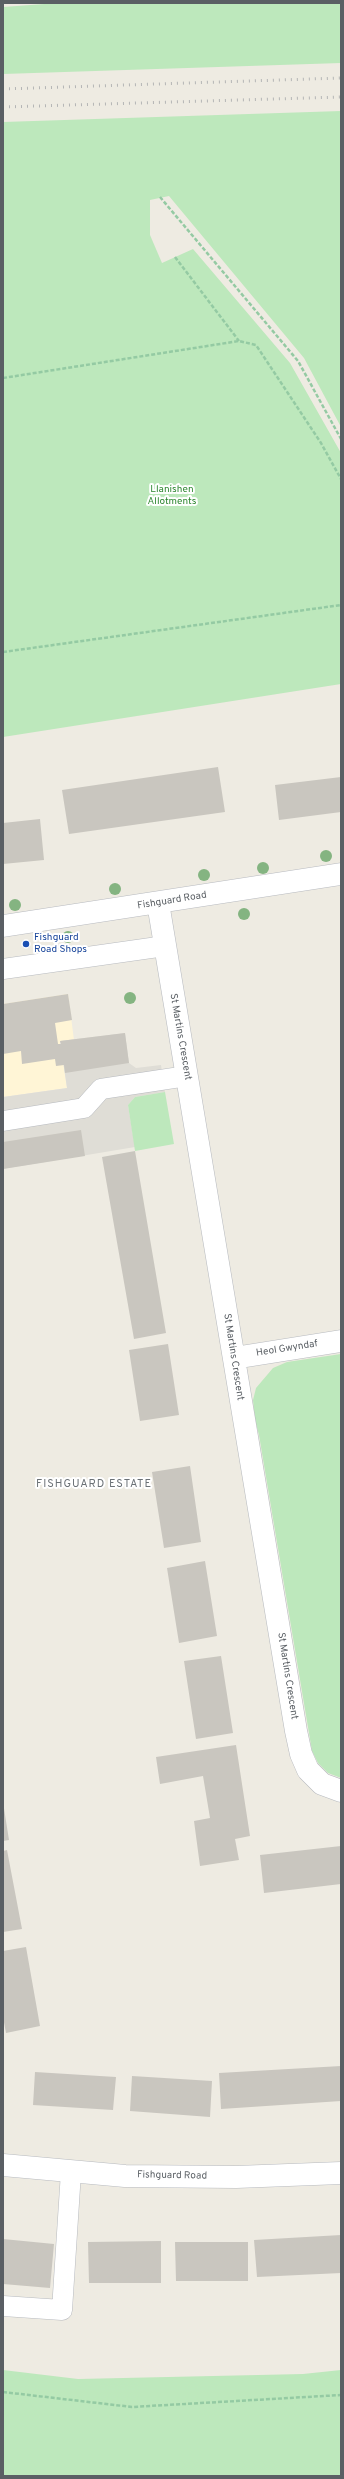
<!DOCTYPE html>
<style>
body{margin:0}
#map{position:relative;width:344px;height:2479px;overflow:hidden;background:#eeebe2;font-family:Overpass,sans-serif}
canvas{display:block}
.frame{position:absolute;inset:0;border:4px solid #5a5f64;pointer-events:none}
</style>
<div id="map">
<canvas width="344" height="2479"></canvas>
<div class="frame"></div>
</div>
<script>
const g = document.querySelector('canvas').getContext('2d');
g.lineJoin = 'round';
function paint(path, color) { g.fillStyle = color; g.fill(path, 'evenodd'); }
const shape = rows => new Path2D(rows.map(r => 'M' + r).join(''));
function trace(path, color, width, dash) { g.strokeStyle = color; g.lineWidth = width; g.lineCap = dash ? 'butt' : 'round'; g.setLineDash(dash || []); g.stroke(path); }
function drawText(font, color, halo, rows, align = 'center') {
  g.font = font + ' Overpass,sans-serif'; g.lineWidth = 4; g.setLineDash([]); g.textBaseline = 'middle'; g.strokeStyle = halo; g.fillStyle = color; for (const [text, x, y, turn = 0] of rows) {
    g.save(); g.translate(x, y); g.rotate((+turn || 0) * Math.PI / 180); g.textAlign = isNaN(turn) ? turn : align; if (halo) g.strokeText(text, 0, 0); g.fillText(text, 0, 0); g.restore();
  }
}
const commercial = shape([
 [68,994,74,1040,60,1042,67,1088,3,1097,3,1004]
]);
const industrial = shape([
 [125,1033,129,1063,136,1068,161,1065,165,1092,135,1097,128,1105,135,1147,3,1169,3,1097,67,1088,60,1041]
]);
const green = shape([
 [58,3,341,3,341,63,3,74,3,7],
 [341,111,341,427,304,358,169,196,150,200,150,235,162,263,193,249,290,363,341,453,341,684,3,737,3,122],
 [165,1092,174,1144,135,1151,128,1105,135,1097],
 [341,1354,341,1778,328,1773,318,1763,312,1751,259,1435,255,1420,253,1400,256,1388,273,1368,287,1362],
 [3,2370,78,2379,303,2374,341,2370,341,2476,3,2476]
]);
const building = shape([
 [218,767,225,812,69,834,62,790],
 [341,777,341,812,279,820,275,785],
 [40,819,44,860,3,864,3,823],
 [68,994,72,1020,55,1023,58,1044,61,1044,60,1041,125,1033,129,1063,65,1073,64,1065,56,1066,55,1059,22,1064,21,1051,3,1054,3,1004],
 [81,1130,85,1156,3,1169,3,1142],
 [135,1151,166,1333,134,1339,102,1157],
 [168,1344,179,1415,140,1421,129,1350],
 [190,1466,201,1542,164,1548,152,1472],
 [205,1561,217,1636,179,1643,167,1568],
 [221,1656,233,1733,196,1739,184,1661],
 [236,1745,250,1836,235,1839,239,1860,200,1866,194,1821,210,1818,203,1776,160,1784,156,1757],
 [3,1802,9,1840,3,1841],
 [341,1846,341,1884,264,1893,260,1855],
 [7,1850,22,1929,3,1932,3,1851],
 [26,1947,40,2026,6,2033,3,2017,3,1951],
 [341,2066,341,2101,221,2109,219,2073],
 [35,2072,116,2077,113,2110,33,2105],
 [132,2076,212,2081,210,2117,130,2111],
 [341,2235,341,2273,257,2277,254,2240],
 [3,2239,54,2244,50,2288,3,2284],
 [161,2241,161,2283,89,2283,88,2242],
 [175,2242,248,2242,248,2281,176,2281]
]);
const path = shape([
 [160,197,298,361,341,439],
 [175,257,239,341],
 [3,378,239,341,256,345,321,443,341,479],
 [3,652,341,605],
 [3,2392,132,2407,341,2395]
]);
const lane = shape([
 [3,969,165,946],
 [3,1121,84,1108,101,1089,187,1076],
 [3,2306,62,2310,71,2172]
]);
const street = shape([
 [158,903,296,1731,301,1754,308,1770,322,1784,341,1791],
 [3,926,341,874],
 [234,1358,341,1341],
 [3,2165,125,2176,236,2177,341,2173]
]);
const rail = shape([
 [3,89,341,78],
 [3,107,341,97]
]);
const trees = [
 [326,856],
 [263,868],
 [204,875],
 [115,889],
 [15,905],
 [244,914],
 [68,937],
 [130,998]
];
const markers = [
 [26,944,4,"#1a4fb4"]
];
const parkNames = [
 ["Llanishen",172,490],
 ["Allotments",172,502]
];
const streetNames = [
 ["Fishguard Road",172,901,-9],
 ["St Martins Crescent",180,1037,80],
 ["Heol Gwyndaf",287,1349,-9],
 ["St Martins Crescent",233,1357,81],
 ["St Martins Crescent",287,1676,81],
 ["Fishguard Road",172,2176,1]
];
const transitNames = [
 ["Fishguard",34,938],
 ["Road Shops",34,950]
];
const neighbourhoodNames = [
 ["FISHGUARD ESTATE",94,1485]
];
paint(commercial, '#fff5d6');
paint(industrial, '#dfddd6');
paint(green, '#bde8bc');
paint(building, '#c9c6bf');
trace(lane, '#b7babf', 21);
trace(street, '#b7babf', 23);
trace(path, '#94caa3', 2.5, [4, 2]);
trace(lane, '#fff', 20);
trace(street, '#fff', 22);
trace(rail, '#b4b5b5', 3, [1, 5]);
g.fillStyle = '#84b481';
for (const [x, y] of trees) { g.beginPath(); g.arc(x, y, 6, 0, 2 * Math.PI); g.fill(); }
for (const [x, y, r, color] of markers) { const dot = new Path2D(); dot.arc(x, y, r, 0, 2 * Math.PI); g.fillStyle = color; g.fill(dot); trace(dot, '#fff', 1.5); }
drawText('10px', '#2e8731', '#fff', parkNames);
drawText('10px', '#5a5f64', '#fff', streetNames);
drawText('10px', '#164399', '#fff', transitNames, 'left');
g.letterSpacing = '1px';
drawText('11px', '#6b7176', '#fff', neighbourhoodNames);
g.letterSpacing = '0px';
</script>
